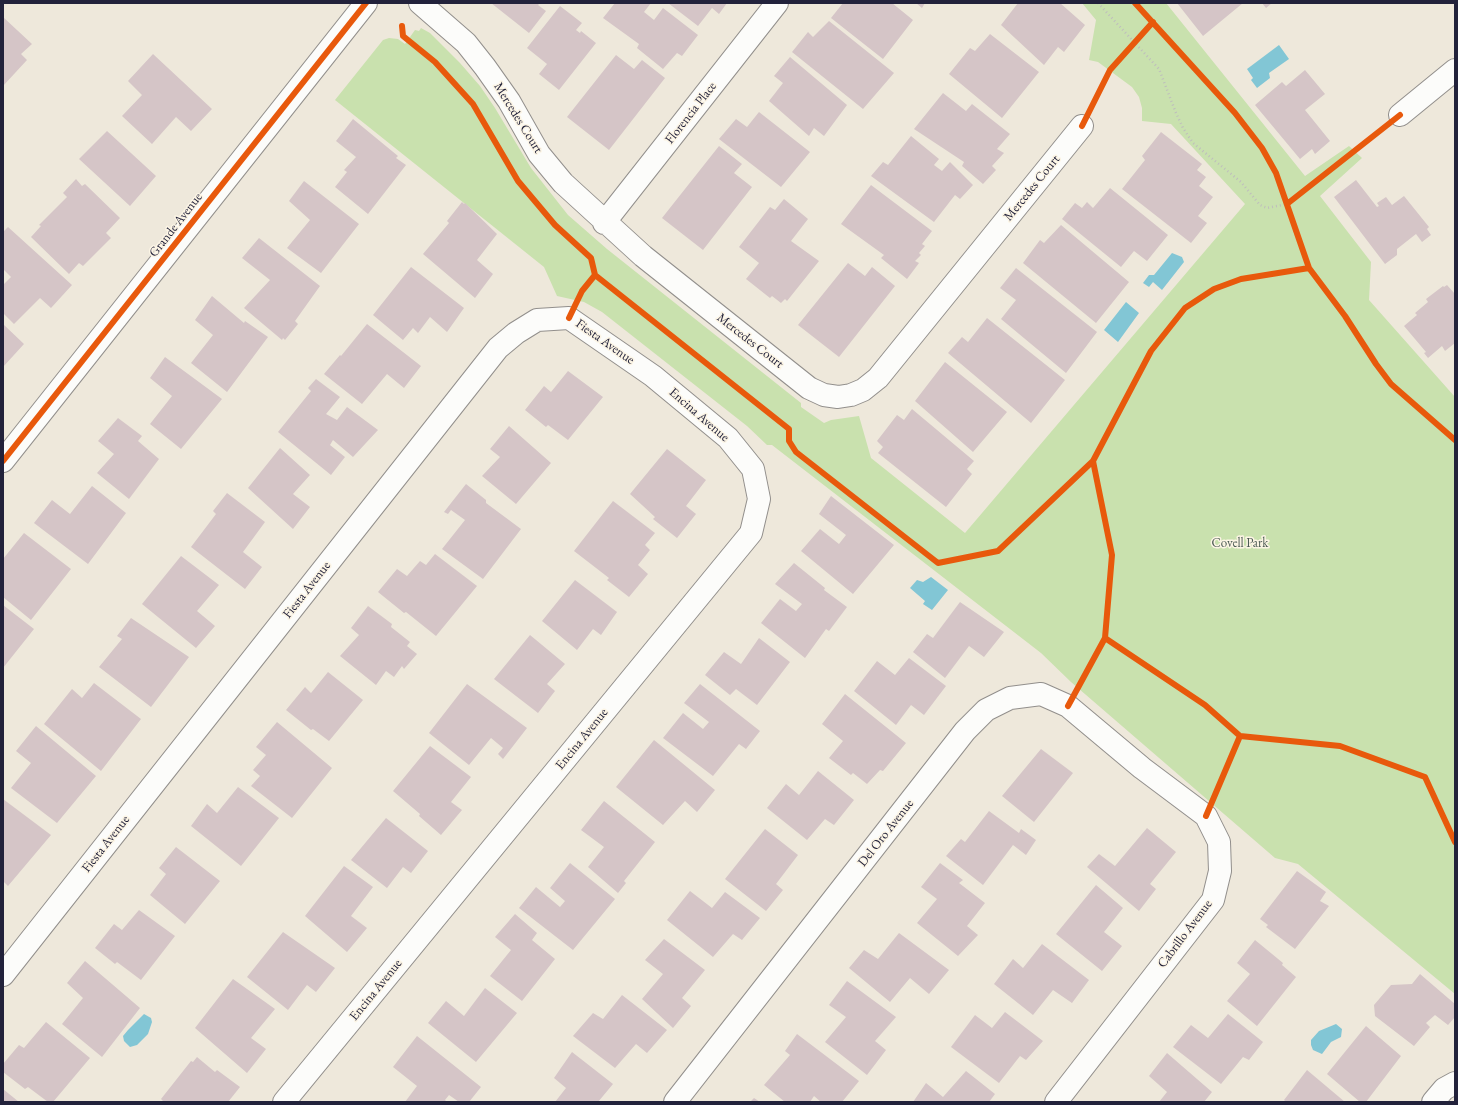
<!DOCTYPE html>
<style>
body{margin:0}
#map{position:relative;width:1458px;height:1105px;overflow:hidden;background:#eee8db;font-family:"EB Garamond",serif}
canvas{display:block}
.frame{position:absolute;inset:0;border:4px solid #22223b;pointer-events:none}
</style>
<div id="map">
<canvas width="1458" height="1105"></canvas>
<div class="frame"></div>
</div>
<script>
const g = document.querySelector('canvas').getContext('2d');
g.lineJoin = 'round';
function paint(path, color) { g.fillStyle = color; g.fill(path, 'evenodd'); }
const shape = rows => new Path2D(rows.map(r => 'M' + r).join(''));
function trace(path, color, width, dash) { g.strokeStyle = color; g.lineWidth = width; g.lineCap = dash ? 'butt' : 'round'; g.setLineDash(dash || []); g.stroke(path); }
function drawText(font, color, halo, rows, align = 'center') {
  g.font = font + ' "EB Garamond",serif'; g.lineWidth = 3; g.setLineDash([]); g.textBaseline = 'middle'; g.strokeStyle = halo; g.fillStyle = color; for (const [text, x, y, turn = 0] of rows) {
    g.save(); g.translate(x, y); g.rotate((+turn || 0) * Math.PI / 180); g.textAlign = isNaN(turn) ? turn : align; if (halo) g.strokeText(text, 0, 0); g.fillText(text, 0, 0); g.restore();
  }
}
const green = shape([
 [1082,3,1166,3,1305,176,1349,146,1362,158,1320,196,1371,262,1369,300,1455,397,1455,994,1298,864,1275,858,1071,682,1041,653,772,445,767,445,747,426,602,312,584,302,557,296,544,267,335,100,383,40,389,38,398,39,405,44,415,30,419,31,421,28,430,33,460,63,480,86,495,108,531,168,568,215,607,249,801,403,801,407,824,423,831,420,859,416,871,458,965,533,1245,204,1171,124,1142,121,1142,108,1139,97,1132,87,1098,62,1089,60,1096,20]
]);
const water = shape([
 [1279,45,1289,59,1269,73,1270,78,1257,88,1251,80,1253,78,1247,69],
 [1172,253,1182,257,1184,262,1162,290,1153,282,1149,287,1143,283,1149,275,1154,275],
 [1126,302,1139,313,1118,342,1104,330],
 [931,577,948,590,932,610,923,604,925,601,910,588,917,580,923,582],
 [144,1014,151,1018,152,1022,148,1034,137,1045,130,1047,124,1041,123,1036,128,1030],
 [1336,1024,1342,1029,1341,1037,1331,1042,1322,1054,1313,1050,1311,1045,1311,1040,1319,1031]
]);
const building = shape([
 [491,3,540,3,538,5,546,11,529,33],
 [615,3,651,3,644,12,654,20,663,8,698,35,682,56,677,53,663,69,637,48,639,44,603,18],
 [668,3,727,3,719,14,712,8,698,26],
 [843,3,892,3,913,20,883,59,831,18],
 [916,3,925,3,922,8],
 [1018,3,1060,3,1085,25,1064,52,1058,47,1044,65,1001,25],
 [1177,3,1243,3,1203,36],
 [1262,3,1272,3,1266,8],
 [560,6,582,23,576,30,580,33,581,31,596,43,559,90,539,74,547,64,527,48],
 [3,17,32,44,21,54,27,60,3,86],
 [829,21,894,73,863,109,792,52,808,32,813,37],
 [990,34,1039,72,1002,118,949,74,970,48,975,51],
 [153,54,212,109,191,131,176,117,152,144,122,116,142,95,128,81],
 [616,55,634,69,642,60,665,78,609,150,567,117],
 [790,57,847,105,824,136,814,128,809,136,769,101,783,83,774,76],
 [1305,70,1325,94,1305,110,1330,141,1315,154,1312,149,1300,159,1255,105,1282,82,1286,86],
 [943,93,966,111,972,104,1010,134,997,149,1004,153,992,166,996,170,983,184,962,166,964,162,914,129],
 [759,112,810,152,781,187,719,139,736,119,747,127],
 [353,119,398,156,396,158,406,165,368,214,335,187,347,172,344,170,356,157,336,141],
 [107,131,156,176,130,206,79,159],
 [1161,132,1202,164,1197,170,1206,177,1199,186,1213,197,1198,216,1207,223,1191,243,1122,189,1145,160,1142,156],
 [911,136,939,159,934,165,942,171,950,162,973,185,960,199,955,195,934,222,871,176,883,162,888,165],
 [719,146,742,164,734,173,752,187,703,250,662,218],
 [76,179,82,186,85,184,120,218,106,233,111,238,83,266,79,263,69,274,31,237,41,226,39,225,67,197,63,193],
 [1356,180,1377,207,1379,206,1377,203,1386,197,1392,205,1404,196,1429,227,1427,229,1431,235,1422,242,1416,234,1397,249,1397,255,1385,264,1334,197],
 [304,181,359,224,321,273,287,248,310,220,289,201],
 [871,185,932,231,922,244,925,246,919,253,921,255,915,261,919,263,907,279,881,258,884,255,841,224],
 [1110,188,1168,235,1147,261,1134,251,1121,267,1062,219,1075,203,1082,208,1087,202,1093,208],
 [784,199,808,219,791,241,819,261,787,301,785,299,781,303,772,296,770,298,746,279,759,263,739,247,770,207,775,210],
 [462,202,464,204,465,203,497,234,477,260,493,274,475,298,423,254,449,223,447,221],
 [1061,225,1129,282,1096,323,1023,263,1040,240,1044,243],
 [8,227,72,285,51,308,40,298,14,324,3,313,3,285,11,277,3,269,3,232],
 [259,238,320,286,295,321,298,324,285,340,283,338,282,340,244,308,270,280,242,258],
 [848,263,865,276,872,267,895,286,839,357,798,325],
 [411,267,464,308,447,332,430,317,418,333,413,328,403,340,373,315],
 [1016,268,1097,332,1066,373,1001,319,1016,300,1000,288],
 [1447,285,1455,294,1455,343,1445,351,1442,346,1428,358,1424,353,1426,352,1404,326,1417,315,1415,313,1428,302,1426,299,1443,286,1444,287],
 [212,296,244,323,245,321,268,337,227,392,191,363,213,335,195,320],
 [987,318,1065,380,1031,423,948,353,962,337,968,342],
 [3,324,24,344,3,367],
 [367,324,421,366,404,388,387,374,362,404,324,374,340,355,341,356],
 [165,357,222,399,181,449,150,424,172,396,150,378],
 [945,362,1007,412,973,452,915,401],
 [568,371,603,397,568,440,548,425,546,427,525,410,544,386,551,392],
 [316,379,340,397,326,414,337,420,347,407,378,430,353,457,333,440,330,445,345,457,331,475,278,432,311,391,308,388],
 [912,409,974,461,967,469,972,474,946,507,878,453,883,447,877,441,897,415,904,420],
 [118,418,142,436,138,441,159,459,129,499,97,473,114,454,98,441],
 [509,426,551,463,516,504,482,476,500,457,490,449],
 [280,448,310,475,293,494,310,507,293,529,248,488],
 [667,449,706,480,686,506,696,514,677,538,653,519,655,517,630,494],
 [466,484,486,500,486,503,521,529,483,579,442,549,465,520,451,510,448,514,444,512],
 [92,486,126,513,88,564,34,523,52,500,70,514],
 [227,493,265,522,243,552,262,567,245,589,191,547,216,514,213,511],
 [831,496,894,545,853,594,801,551,820,529,839,544,846,535,819,514],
 [613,501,655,533,645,545,650,550,638,565,648,574,629,597,607,580,609,578,574,551],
 [24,533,71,569,31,620,3,597,3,559],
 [435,554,477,586,436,636,406,612,404,613,378,592,397,569,407,576,420,561,426,565],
 [181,556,219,585,197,611,215,626,196,648,142,604],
 [794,563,825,588,824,590,847,607,829,631,826,629,805,658,761,623,780,599,796,611,802,604,775,584],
 [575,580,617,612,601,635,593,629,577,650,542,621],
 [960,602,1004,632,984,657,969,646,945,678,913,652,927,634,933,638],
 [3,605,34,629,3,668],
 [368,606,392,624,391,627,410,642,407,646,417,654,404,669,402,666,394,677,386,671,376,685,340,656,359,635,351,628],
 [131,618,189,657,151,707,99,667,122,639,117,636],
 [530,635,565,664,547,684,555,691,538,713,494,679],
 [759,638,790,662,757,705,736,689,730,695,705,675,724,652,741,664],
 [909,658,946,686,924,715,911,705,896,725,854,691,877,661,895,675],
 [328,672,363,700,329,741,313,729,311,730,286,710,305,687,311,693],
 [94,683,141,719,101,771,44,724,72,689,82,698],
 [467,684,527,728,503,759,498,754,503,748,491,738,469,765,429,733],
 [700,684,760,731,746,749,739,744,713,776,663,738,683,713,703,729,709,722,684,703],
 [845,694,906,743,883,771,880,770,867,784,853,773,851,775,829,758,843,741,822,724],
 [277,722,332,768,292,818,251,786,260,776,253,770,266,755,256,747],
 [36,726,96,776,57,823,11,788,31,763,16,751],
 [654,740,715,790,697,812,685,801,663,825,616,787],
 [430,746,471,777,451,802,462,810,441,835,419,816,420,814,393,791],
 [1041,749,1073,773,1034,822,1002,796],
 [818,771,854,800,834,825,825,819,807,840,767,808,786,784,799,795],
 [238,787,279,818,241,866,191,826,207,804,217,813],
 [3,799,51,835,8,886,3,881],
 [604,801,655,842,624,881,626,883,618,893,588,867,604,847,581,830],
 [989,811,1019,833,1021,829,1036,840,1026,855,1013,845,983,885,946,856,961,839,965,842],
 [386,818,428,851,411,873,403,867,387,888,351,860],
 [1147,828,1176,852,1150,884,1156,889,1139,911,1087,867,1099,854,1115,866],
 [765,829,798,855,776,884,783,890,766,911,725,879],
 [176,847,220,881,185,924,150,895,166,874,159,868],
 [570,863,615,899,573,950,519,908,536,887,560,907,565,901,550,888],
 [940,863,963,880,959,883,985,903,967,926,978,935,958,956,917,923,937,899,921,887],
 [344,866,373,887,351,916,367,928,347,952,305,916],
 [1297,871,1326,892,1320,901,1329,906,1295,949,1266,927,1268,925,1260,919],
 [1096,885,1123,908,1104,932,1122,946,1102,971,1056,934],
 [690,891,712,908,725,892,760,918,742,940,733,934,713,957,667,920],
 [139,910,175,936,141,980,117,962,115,964,95,948,114,924,122,930],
 [515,914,537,933,532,940,555,959,522,1001,490,976,511,950,495,937],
 [283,932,335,968,316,992,307,985,288,1010,247,977],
 [899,933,949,970,929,994,910,978,890,1002,849,968,864,950,878,959],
 [664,939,705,970,682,998,691,1006,673,1028,642,999,663,974,645,960],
 [1255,940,1283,963,1282,965,1296,977,1257,1026,1227,1001,1250,974,1237,963],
 [1042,944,1089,980,1072,1003,1053,990,1033,1015,994,984,1013,959,1023,968],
 [85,961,140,1008,102,1057,62,1024,83,998,67,983],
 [1420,974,1455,1004,1455,1017,1448,1025,1435,1015,1426,1023,1430,1027,1414,1046,1375,1016,1374,1005,1391,985,1412,984],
 [233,979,275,1009,251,1038,266,1049,247,1073,195,1028],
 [847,981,896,1017,875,1041,886,1050,867,1075,825,1042,846,1017,829,1005],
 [485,988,517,1013,476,1062,428,1023,446,1001,464,1016],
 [622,995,667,1030,647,1053,636,1044,615,1068,573,1036,593,1013,603,1019],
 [1005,1012,1043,1041,1026,1060,1020,1056,999,1083,951,1047,975,1015,992,1028],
 [1228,1014,1263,1042,1249,1060,1243,1057,1221,1084,1173,1047,1191,1025,1208,1038],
 [46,1022,90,1058,53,1102,48,1102,28,1087,25,1089,3,1072,3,1064,19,1045,24,1048],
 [1366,1026,1401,1056,1366,1102,1360,1102,1327,1074],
 [797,1034,859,1081,842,1102,821,1102,814,1096,810,1102,785,1102,764,1085,790,1055,785,1051],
 [417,1036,481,1087,469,1102,459,1102,449,1095,445,1100,447,1102,405,1102,417,1086,393,1067],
 [572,1052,613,1084,598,1102,555,1102,566,1088,554,1078],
 [1167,1053,1212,1092,1204,1102,1159,1102,1167,1092,1149,1076],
 [197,1057,215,1072,217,1070,240,1087,228,1102,164,1102,161,1099,191,1061,193,1062],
 [1307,1070,1345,1102,1286,1102,1284,1100],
 [966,1071,995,1094,989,1102,913,1102,926,1083,943,1097],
 [3,1089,19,1102,3,1102],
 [754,1098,760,1102,750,1102]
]);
const path = shape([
 [1098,3,1159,69,1176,113,1183,128,1193,143,1241,182,1260,205,1267,208,1287,204]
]);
const minor = shape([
 [420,3,466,43,485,67,509,101,539,154,563,183,643,256,809,388,824,395,838,397,851,395,863,390,878,378,1082,126],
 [1400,115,1455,70],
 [604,223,777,3],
 [3,461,366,3],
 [3,975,498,348,516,333,537,320,569,318,653,376,728,438,753,469,759,499,751,533,284,1102],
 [675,1102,965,731,986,710,1010,698,1041,694,1068,706,1142,768,1206,816,1219,842,1220,871,1213,900,1056,1102],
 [1433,1102,1444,1089,1455,1083]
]);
const cycleway = shape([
 [1135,3,1235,113,1262,148,1276,173,1309,268,1345,316,1376,364,1391,384,1455,440],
 [402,26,403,36,435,62,473,104,518,181,555,225,591,258,595,275,789,429,789,441,796,452,938,563,998,551,1093,461],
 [1082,126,1110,70,1153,22],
 [1287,204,1400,115],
 [1309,268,1241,279,1214,289,1185,308,1151,351,1093,461,1112,555,1105,638,1205,705,1240,736,1340,746,1425,777,1455,842],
 [569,318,582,291,595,275],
 [3,461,366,3],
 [1068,706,1105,638],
 [1206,816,1240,736]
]);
const streetNames = [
 ["Florencia Place",691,113,-52],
 ["Mercedes Court",518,118,58],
 ["Mercedes Court",1032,188,-51],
 ["Grande Avenue",176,225,-52],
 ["Mercedes Court",750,341,38],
 ["Fiesta Avenue",605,342,35],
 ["Encina Avenue",699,415,41],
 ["Fiesta Avenue",307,590,-52],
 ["Encina Avenue",582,739,-51],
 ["Del Oro Avenue",886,833,-52],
 ["Fiesta Avenue",106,844,-52],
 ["Cabrillo Avenue",1185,934,-53],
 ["Encina Avenue",376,990,-51]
];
const parkNames = [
 ["Covell Park",1240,543]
];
paint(green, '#c9e1ae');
paint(water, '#82c6d5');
paint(building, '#d5c5c7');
trace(minor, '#928f8c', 24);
trace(path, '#bebdbd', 2.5, [1, 3]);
trace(minor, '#fcfcfa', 22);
trace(cycleway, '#e8590c', 6);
drawText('13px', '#22223b', '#fcf5e5', streetNames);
drawText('13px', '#4b5a53', '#fcf5e5', parkNames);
</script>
